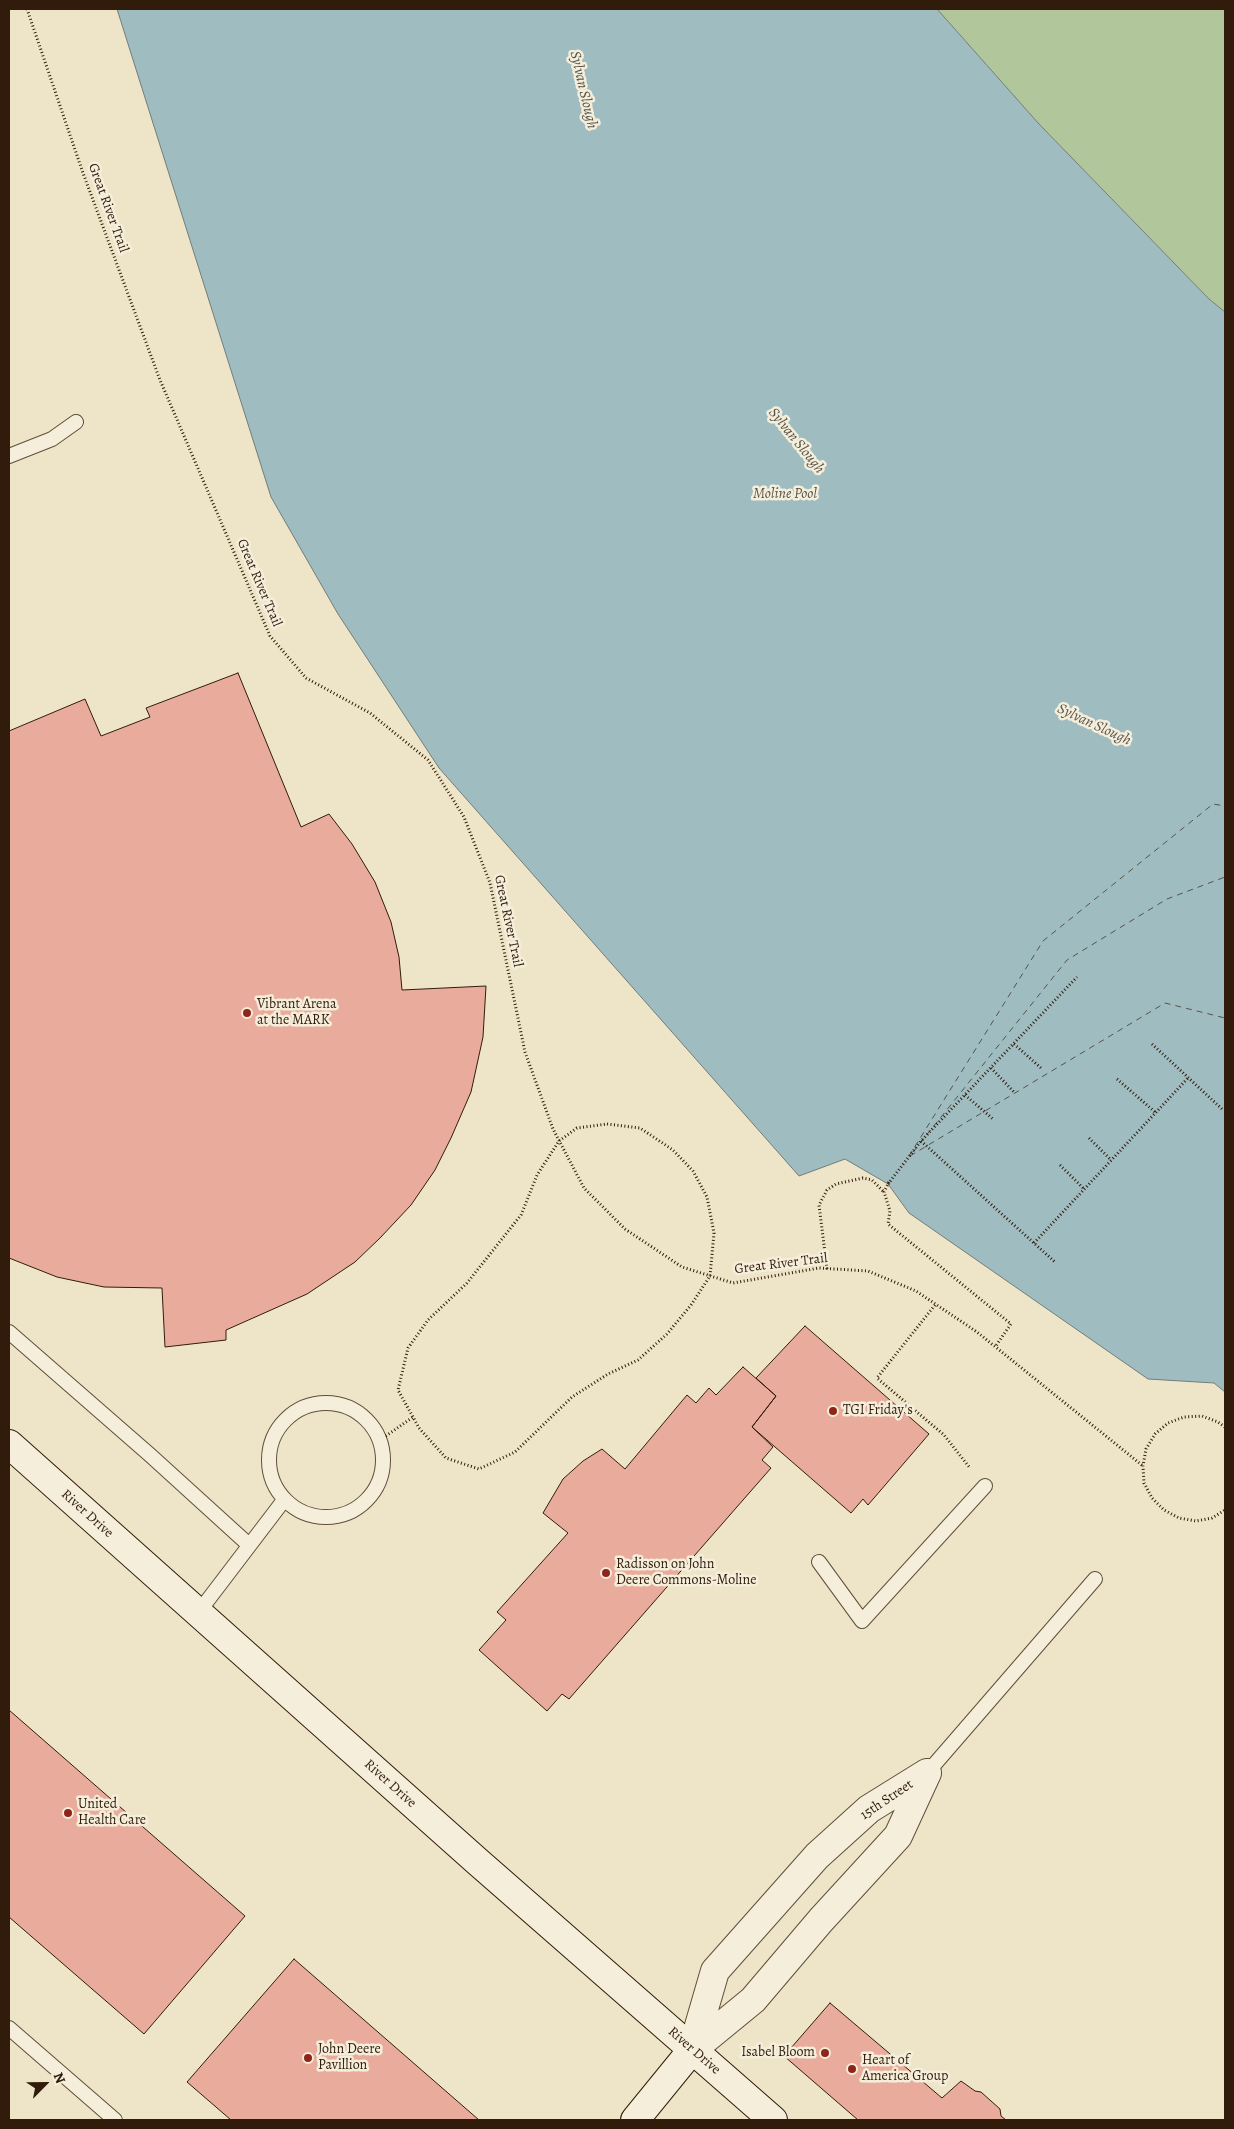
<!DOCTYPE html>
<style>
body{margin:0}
#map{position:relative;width:1234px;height:2129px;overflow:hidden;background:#eee5c8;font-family:Alegreya,serif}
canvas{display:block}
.frame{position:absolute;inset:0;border:10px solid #311b0a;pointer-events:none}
.north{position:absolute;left:20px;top:2059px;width:50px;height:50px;-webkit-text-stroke:4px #f4eedb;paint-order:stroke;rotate:67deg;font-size:14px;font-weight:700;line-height:20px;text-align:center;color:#311b0a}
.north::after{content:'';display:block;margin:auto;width:18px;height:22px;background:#311b0a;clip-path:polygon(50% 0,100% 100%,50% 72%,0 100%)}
</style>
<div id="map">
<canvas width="1234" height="2129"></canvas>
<div class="frame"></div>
<div class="north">N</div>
</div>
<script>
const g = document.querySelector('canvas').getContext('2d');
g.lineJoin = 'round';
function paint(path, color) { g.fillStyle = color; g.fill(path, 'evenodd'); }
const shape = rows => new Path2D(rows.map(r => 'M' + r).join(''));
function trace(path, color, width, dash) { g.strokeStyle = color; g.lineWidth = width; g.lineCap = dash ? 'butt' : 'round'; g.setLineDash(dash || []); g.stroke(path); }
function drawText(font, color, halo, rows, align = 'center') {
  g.font = font + ' Alegreya,serif'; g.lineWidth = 5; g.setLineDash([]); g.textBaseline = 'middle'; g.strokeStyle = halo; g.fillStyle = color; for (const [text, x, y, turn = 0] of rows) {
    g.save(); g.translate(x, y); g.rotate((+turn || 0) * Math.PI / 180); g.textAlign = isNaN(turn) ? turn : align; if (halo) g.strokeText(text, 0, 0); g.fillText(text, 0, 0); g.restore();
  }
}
const green = shape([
 [937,9,1225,9,1225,312,1209,299,1039,124]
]);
const water = shape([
 [117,9,937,9,1039,124,1209,299,1225,312,1225,1392,1214,1383,1148,1379,909,1213,888,1184,845,1159,799,1176,439,768,338,614,271,497,117,9]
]);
const ferry = shape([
 [913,1152,1067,960,1167,899,1225,877],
 [909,1156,1043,941,1213,804,1225,806],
 [910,1156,1165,1003,1225,1018]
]);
const building = shape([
 [238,673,301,827,329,814,352,844,375,882,391,922,399,957,402,990,486,986,483,1037,471,1092,451,1138,435,1170,411,1205,380,1238,355,1262,307,1294,226,1330,226,1340,165,1347,162,1288,104,1287,57,1277,9,1258,9,731,85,699,101,736,150,717,146,708,238,673],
 [805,1326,929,1434,868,1505,863,1499,851,1513,752,1427,776,1396,756,1378,805,1326],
 [743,1367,776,1396,752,1427,773,1447,762,1460,771,1468,569,1699,562,1694,547,1711,479,1650,506,1620,497,1612,568,1533,543,1513,563,1479,583,1461,602,1449,625,1469,687,1395,696,1403,709,1388,716,1395,743,1367],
 [9,1710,245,1916,144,2034,9,1917,9,1710],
 [294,1959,479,2120,231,2120,187,2082,294,1959],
 [830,2003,942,2098,961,2081,975,2091,981,2092,1000,2109,1001,2116,1006,2120,858,2120,784,2056,830,2003]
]);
const path = shape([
 [27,9,83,173,160,380,270,636,306,678,370,713,428,760,464,817,490,883,525,1052,553,1129,584,1188,625,1229,682,1267,733,1283,819,1268,868,1271,916,1291,977,1332,1143,1466],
 [1014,1044,1041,1068],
 [1152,1044,1222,1109],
 [991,1068,1015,1093],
 [1117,1079,1155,1112],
 [965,1095,993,1119],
 [607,1124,640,1128,673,1150,693,1171,707,1197,714,1233,710,1276,691,1305,667,1334,638,1360,608,1374,572,1397,515,1452,479,1469,446,1458,419,1428,398,1390,408,1348,428,1320,467,1283,521,1215,537,1175,559,1141,577,1128,607,1124],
 [1089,1138,1111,1160],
 [921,1141,1056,1263],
 [1060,1165,1084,1189],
 [889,1182,884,1192,890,1211,888,1224,1011,1324,995,1347],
 [888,1184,921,1141,1077,977],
 [1034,1243,1188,1078],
 [827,1269,819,1205,827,1190,836,1184,863,1178,872,1180,884,1192],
 [935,1305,877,1378,944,1435,970,1468],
 [1225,1427,1218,1422,1202,1416,1184,1417,1168,1423,1155,1434,1146,1449,1143,1466,1144,1483,1152,1498,1164,1510,1179,1518,1196,1521,1212,1518,1225,1510],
 [380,1440,413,1417]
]);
const lane = shape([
 [9,456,52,439,76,422],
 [9,1332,150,1455,249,1545],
 '269 1460a57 57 0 1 1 114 0a57 57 0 1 1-114 0Z',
 [819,1562,862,1621,985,1486],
 [198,1613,284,1500],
 [927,1773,1095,1579],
 [9,2028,115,2120]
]);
const street = shape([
 [692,2050,715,1971,817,1856,869,1809,927,1773],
 [692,2050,753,2000,821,1920,898,1836,927,1773]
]);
const secondary = shape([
 [9,1444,478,1862,773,2120],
 [635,2120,692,2050]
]);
const markers = [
 [247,1013,5,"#8f2418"],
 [833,1411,5,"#8f2418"],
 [606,1573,5,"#8f2418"],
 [68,1813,5,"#8f2418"],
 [825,2053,5,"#8f2418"],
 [308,2058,5,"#8f2418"],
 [852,2069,5,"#8f2418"]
];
const streetNames = [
 ["Great River Trail",108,208,70],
 ["Great River Trail",259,583,67],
 ["Great River Trail",508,921,78],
 ["Great River Trail",781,1264,-7],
 ["River Drive",87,1514,42],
 ["River Drive",390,1784,42],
 ["15th Street",887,1800,-34],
 ["River Drive",694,2051,41]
];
const poiNames = [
 ["Vibrant Arena",257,1005],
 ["at the MARK",257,1021],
 ["TGI Friday's",843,1411],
 ["Radisson on John",616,1565],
 ["Deere Commons-Moline",616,1581],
 ["United",78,1805],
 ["Health Care",78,1821],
 ["John Deere",318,2050],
 ["Pavillion",318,2066],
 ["Isabel Bloom",815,2053,"right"],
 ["Heart of",862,2061],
 ["America Group",862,2077]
];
const waterNames = [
 ["Sylvan Slough",583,90,77],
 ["Sylvan Slough",796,441,51],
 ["Moline Pool",785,494],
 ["Sylvan Slough",1094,725,25]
];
paint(green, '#b2c69b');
paint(water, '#9fbcc1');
trace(water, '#737c78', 1);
trace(ferry, '#58534a', 1, [6, 5]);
paint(building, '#e9ac9c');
trace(building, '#311b0a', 1);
trace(lane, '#604e3a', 16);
trace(street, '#604e3a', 30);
trace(secondary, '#311b0a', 30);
trace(path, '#311b0a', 3, [1, 2.5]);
trace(lane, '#f4eedb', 14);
trace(street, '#f4eedb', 28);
trace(secondary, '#f4eedb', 28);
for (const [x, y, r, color] of markers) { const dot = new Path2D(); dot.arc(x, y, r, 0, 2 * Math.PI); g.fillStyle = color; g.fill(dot); trace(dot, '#f4eedb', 2); }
drawText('14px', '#311b0a', '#f4eedb', streetNames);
drawText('14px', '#311b0a', '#f4eedb', poiNames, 'left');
drawText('italic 15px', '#58534a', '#f4eedb', waterNames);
</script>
